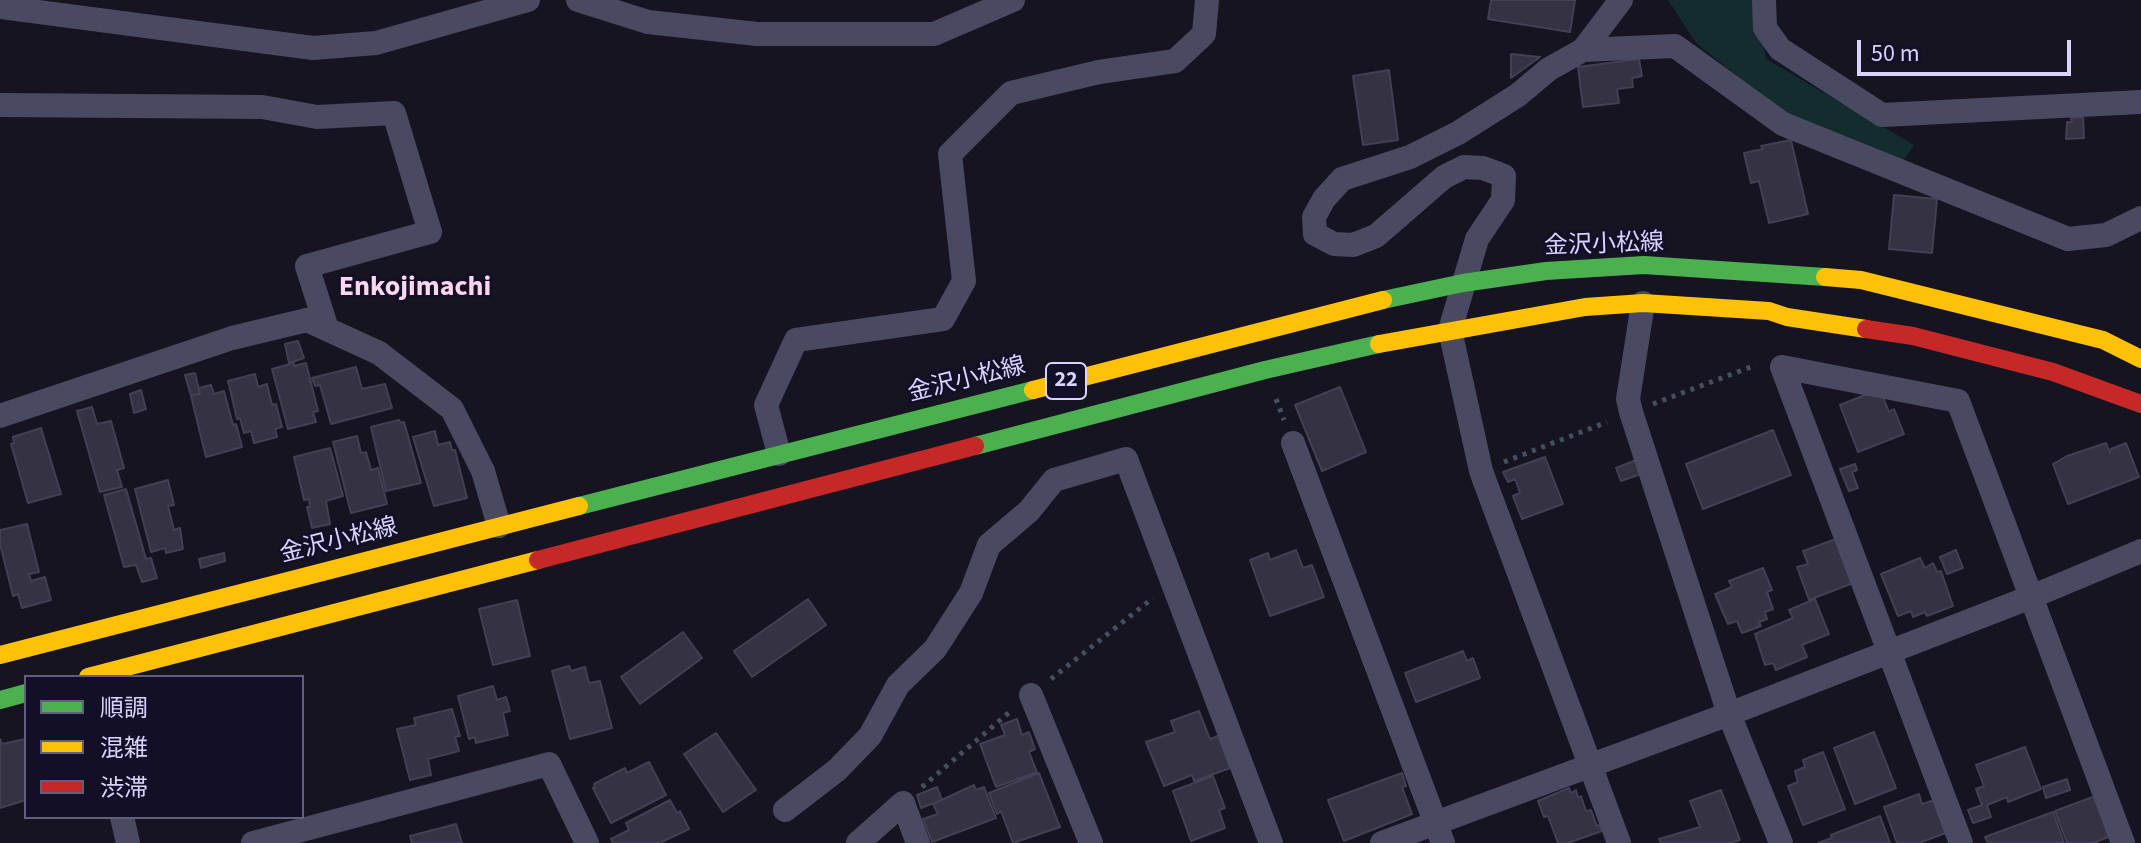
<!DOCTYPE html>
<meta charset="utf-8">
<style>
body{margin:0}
#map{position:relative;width:2141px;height:843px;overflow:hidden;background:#161421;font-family:"Source Sans 3","Noto Sans JP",sans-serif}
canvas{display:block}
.legend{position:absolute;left:24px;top:675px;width:280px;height:144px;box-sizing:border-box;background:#130f26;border:2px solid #625e7d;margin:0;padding:10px 14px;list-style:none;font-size:24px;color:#d9d4ff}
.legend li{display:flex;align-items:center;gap:16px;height:40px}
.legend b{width:40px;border:2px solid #625e7d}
.scale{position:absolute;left:1857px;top:40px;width:214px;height:36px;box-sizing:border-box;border:4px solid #d9d4ff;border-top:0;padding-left:10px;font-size:24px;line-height:28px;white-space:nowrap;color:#d9d4ff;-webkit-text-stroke:6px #130f26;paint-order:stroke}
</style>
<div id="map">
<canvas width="2141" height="843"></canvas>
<ul class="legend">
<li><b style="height:10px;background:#4caf50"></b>順調</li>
<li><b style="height:10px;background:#ffc107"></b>混雑</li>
<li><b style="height:10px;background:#c62828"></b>渋滞</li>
</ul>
<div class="scale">50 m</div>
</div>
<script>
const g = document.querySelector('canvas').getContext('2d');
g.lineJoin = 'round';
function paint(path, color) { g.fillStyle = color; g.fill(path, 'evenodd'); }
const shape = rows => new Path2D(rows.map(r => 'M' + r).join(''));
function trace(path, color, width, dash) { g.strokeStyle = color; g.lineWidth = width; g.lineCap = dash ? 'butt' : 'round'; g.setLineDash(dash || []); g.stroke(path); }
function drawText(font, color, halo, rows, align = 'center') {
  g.font = font + ' "Source Sans 3","Noto Sans JP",sans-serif'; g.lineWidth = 6; g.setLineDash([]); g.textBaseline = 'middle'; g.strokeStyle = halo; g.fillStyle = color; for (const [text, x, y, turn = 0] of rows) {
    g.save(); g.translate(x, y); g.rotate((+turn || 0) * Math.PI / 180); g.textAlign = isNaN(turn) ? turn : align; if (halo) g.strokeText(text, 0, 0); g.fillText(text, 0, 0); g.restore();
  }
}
const green = shape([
 [1668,0,1756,0,1766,59,1914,145,1903,161,1784,114,1696,43]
]);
const building = shape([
 [1491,0,1575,0,1570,32,1488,19,1491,0],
 [1511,54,1540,57,1511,78,1511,54],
 [1639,59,1642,76,1632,78,1633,87,1617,89,1619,103,1583,107,1578,67,1639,59],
 [1389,70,1398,140,1363,145,1353,76,1389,70],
 [2083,117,2084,138,2066,139,2067,122,2072,122,2071,118,2083,117],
 [1791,140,1808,214,1769,223,1759,181,1751,183,1744,153,1763,149,1761,146,1791,140],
 [1894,195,1937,199,1932,253,1889,249,1894,195],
 [298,341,304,358,289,363,285,344,298,341],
 [294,363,294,366,306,363,318,411,313,412,316,422,288,429,272,369,294,363],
 [356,367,362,389,385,384,392,408,331,424,320,385,315,386,312,378,356,367],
 [195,373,200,394,191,396,185,375,195,373],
 [255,374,258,387,267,384,272,405,276,404,282,427,275,429,277,437,254,443,251,431,244,433,240,418,237,419,228,381,255,374],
 [211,385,214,394,224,391,233,425,236,424,242,447,206,457,191,396,200,393,199,388,211,385],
 [1340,387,1366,452,1322,471,1295,405,1340,387],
 [1880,389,1889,412,1894,409,1904,434,1858,452,1840,405,1880,389],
 [141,390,146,409,134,413,130,394,141,390],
 [92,407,97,424,111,421,124,468,117,470,122,487,100,492,77,411,92,407],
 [399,420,401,423,404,422,421,483,386,491,371,427,399,420],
 [41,428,61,494,28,503,11,444,14,443,13,437,41,428],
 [1773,430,1791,475,1703,509,1686,464,1773,430],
 [435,431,438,445,450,442,452,450,455,450,467,498,434,506,413,437,435,431],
 [357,436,361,453,366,452,371,470,378,468,387,504,351,513,333,442,357,436],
 [2106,443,2110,453,2111,449,2126,443,2139,477,2068,504,2053,464,2067,456,2106,443],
 [330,448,343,496,326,501,330,524,312,528,307,507,310,507,309,499,304,500,294,457,330,448],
 [1545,457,1563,504,1522,519,1513,496,1520,493,1515,479,1508,482,1503,472,1545,457],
 [1636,460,1641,474,1621,481,1616,468,1636,460],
 [1855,464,1857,470,1852,472,1858,488,1849,491,1840,469,1855,464],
 [168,480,174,505,168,506,174,530,180,528,183,549,166,553,165,548,151,552,135,489,168,480],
 [126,489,146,559,151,558,157,578,142,582,136,565,124,567,104,495,126,489],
 [27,524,39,572,29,574,31,581,45,577,51,600,22,608,18,594,13,596,0,544,0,530,27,524],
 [1836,539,1853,583,1809,600,1797,567,1808,564,1803,551,1836,539],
 [1296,550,1303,568,1312,565,1324,597,1270,616,1250,560,1268,553,1270,560,1296,550],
 [1956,550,1963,568,1947,574,1940,557,1956,550],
 [224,553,225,561,201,568,199,559,224,553],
 [1920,558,1925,568,1933,563,1937,572,1941,571,1953,606,1927,616,1925,612,1913,617,1911,611,1898,616,1881,574,1920,558],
 [1763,568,1772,590,1767,592,1773,609,1765,612,1767,619,1759,622,1761,626,1742,633,1737,621,1728,624,1715,594,1732,587,1729,581,1763,568],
 [808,599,826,625,752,677,734,651,808,599],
 [1815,599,1829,634,1802,645,1807,657,1776,670,1773,663,1765,665,1755,634,1793,618,1789,610,1815,599],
 [517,600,530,656,493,665,479,609,517,600],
 [683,632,702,658,640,704,621,677,683,632],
 [1463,651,1467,661,1473,658,1480,678,1416,702,1405,673,1463,651],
 [569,666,571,671,585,667,589,683,600,681,612,728,570,739,552,671,569,666],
 [493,686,497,700,506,697,510,711,503,713,508,735,476,743,475,737,469,739,458,696,493,686],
 [452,709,460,736,455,737,459,751,428,759,431,775,410,780,397,729,416,725,414,718,452,709],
 [1199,711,1210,739,1218,736,1230,768,1194,781,1192,775,1164,786,1146,742,1175,732,1171,721,1199,711],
 [1017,719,1022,735,1029,732,1035,749,1029,752,1037,772,996,787,980,744,1005,735,1001,725,1017,719],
 [1874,732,1896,788,1855,804,1834,748,1874,732],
 [716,733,756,790,723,812,684,754,716,733],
 [0,739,2,744,25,739,26,743,26,800,0,808,0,739],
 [2025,747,2041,789,2008,802,2007,797,1987,805,1991,817,1973,823,1968,810,1982,805,1976,789,1984,786,1976,765,2025,747],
 [1823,752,1845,809,1803,825,1788,786,1798,782,1795,771,1805,767,1803,760,1823,752],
 [649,762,666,795,611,823,593,788,595,787,594,784,625,768,627,773,649,762],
 [1039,773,1060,827,1013,843,1001,811,997,814,989,793,1039,773],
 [1402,773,1406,786,1402,787,1412,814,1344,841,1328,800,1402,773],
 [1213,776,1225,808,1219,810,1225,828,1191,841,1173,791,1213,776],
 [2067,779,2070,790,2046,798,2043,787,2067,779],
 [974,785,976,790,984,787,996,818,932,842,923,819,938,814,933,804,974,785],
 [937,787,942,800,921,808,917,795,937,787],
 [1569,788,1571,793,1576,790,1578,798,1581,796,1586,811,1591,810,1597,826,1600,825,1602,831,1568,843,1558,843,1548,816,1544,817,1538,801,1569,788],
 [1721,790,1740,840,1730,843,1661,843,1659,839,1700,827,1690,801,1721,790],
 [1919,794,1922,804,1938,799,1951,831,1919,843,1897,843,1884,807,1919,794],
 [2101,794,2116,834,2093,843,2067,843,2055,811,2101,794],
 [670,800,677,813,680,811,689,829,660,843,613,843,611,839,629,830,626,823,670,800],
 [2053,812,2064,843,1988,843,1985,837,2053,812],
 [1880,816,1890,843,1818,843,1832,838,1831,835,1880,816],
 [456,824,462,843,412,843,410,836,456,824]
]);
const path = shape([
 [1276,399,1284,420],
 [1653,404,1756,365],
 [1504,462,1607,422],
 [1051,679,1153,598],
 [922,787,1012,710]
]);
const street = shape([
 [578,0,648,22,757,34,934,34,1013,0],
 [1764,0,1765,28,1780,49,1882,115,2141,102],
 [0,7,313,48,376,43,528,0],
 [1583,50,1675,46,1783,124,2068,239,2106,235,2141,218],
 [0,105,262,107,317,117,394,113,430,232,307,266,327,329],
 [1643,303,1628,399,1631,412,1729,714,1781,843],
 [1782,367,1958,401,2123,843],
 [1782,367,1961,843],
 [0,416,232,338,307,320,379,353,452,409,483,471,499,526],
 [1293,443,1443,843],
 [779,454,766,405,796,340,943,319,964,281,950,154,1011,93,1099,72,1175,61,1204,34,1207,0],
 [1031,695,1091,843],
 [785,810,837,770,870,736,898,685,935,649,971,593,989,545,1029,511,1054,480,1126,459,1271,843],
 [122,817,128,843],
 [253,843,549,764,587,843],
 [858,843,903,803,918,843],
 [1382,843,1729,714,2031,597,2141,551],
 [1619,843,1481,471,1450,330,1477,239,1503,200,1504,176,1483,168,1464,167,1444,177,1376,236,1353,245,1334,244,1315,234,1314,217,1324,199,1342,179,1410,157,1458,133,1518,95,1549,69,1583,50,1621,0]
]);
const fast = shape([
 [1383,300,1463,283,1546,271,1644,265,1825,277],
 [975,446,1265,370,1379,344],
 [579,506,1033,390],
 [0,700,26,693]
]);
const slow = shape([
 [1825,277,1861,280,2103,340,2141,359],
 [1379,344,1585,307,1643,303,1769,311,1787,317,1866,329],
 [1033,390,1383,300],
 [0,655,579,506],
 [88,677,538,560]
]);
const jam = shape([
 [1866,329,1913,336,2053,372,2141,404],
 [538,560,975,446]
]);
const shields = [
 [1066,381,40]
];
const shieldNames = [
 ["22",1066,381]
];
const streetNames = [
 ["金沢小松線",1604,246,-2],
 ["金沢小松線",967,381,-14],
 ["金沢小松線",339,542,-14]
];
const quarterNames = [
 ["Enkojimachi",415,289]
];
paint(green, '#132c2d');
paint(building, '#343243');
trace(building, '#433f54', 2);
trace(path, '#44505f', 5, [4, 6]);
trace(street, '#4a4962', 24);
trace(fast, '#4caf50', 18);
trace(slow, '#ffc107', 18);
trace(jam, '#c62828', 18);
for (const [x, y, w] of shields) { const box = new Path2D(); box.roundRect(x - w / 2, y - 18, w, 36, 6); g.fillStyle = '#130f26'; g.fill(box); trace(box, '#d9d4ff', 2); }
drawText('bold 22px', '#d9d4ff', null, shieldNames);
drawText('24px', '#d9d4ff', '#130f26', streetNames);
drawText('bold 28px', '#ffd6f0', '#130f26', quarterNames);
</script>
